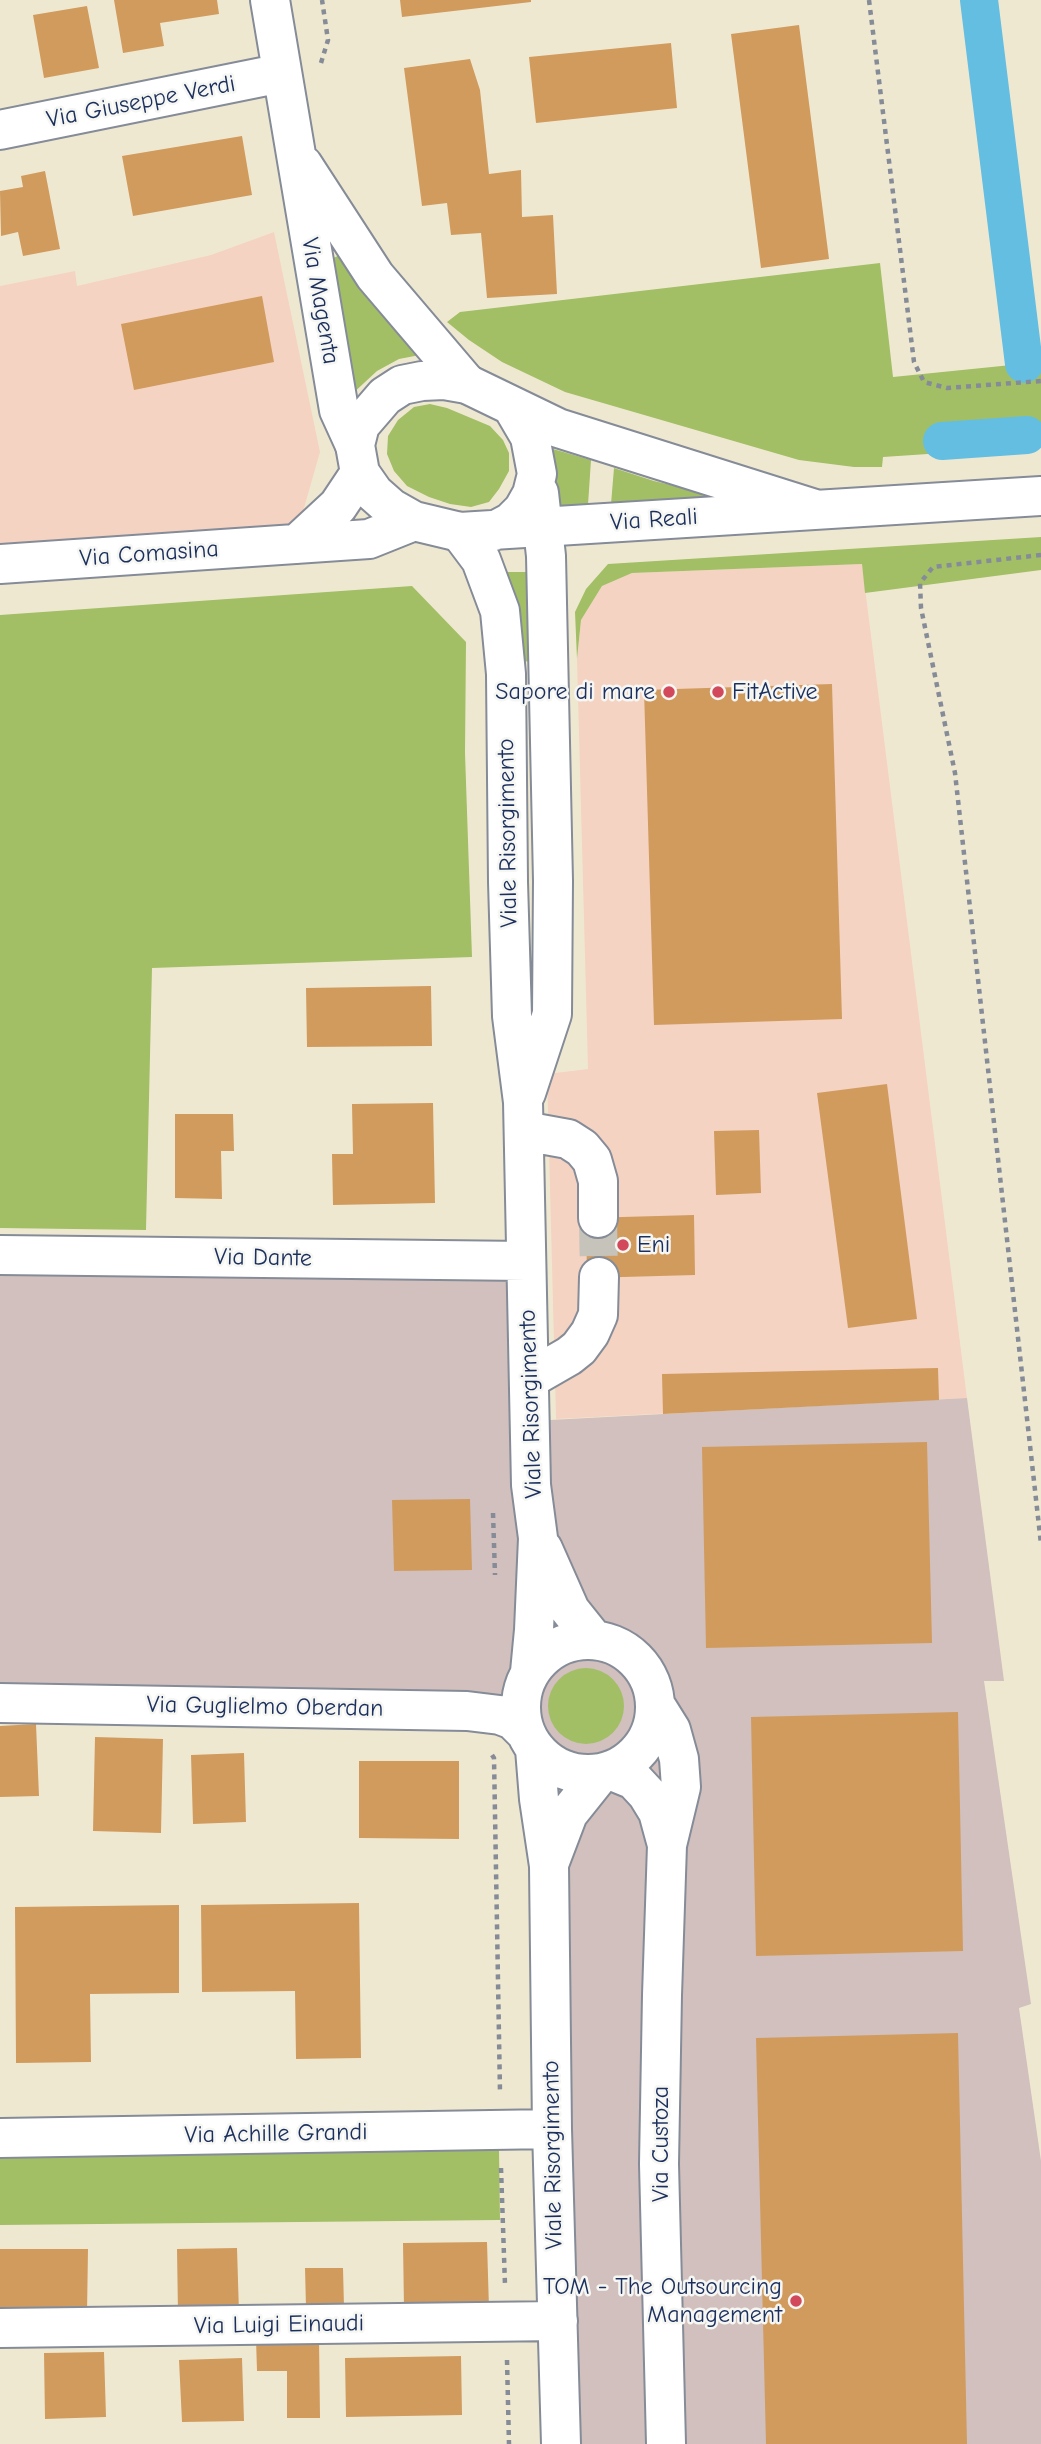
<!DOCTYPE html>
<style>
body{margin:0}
canvas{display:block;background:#efe8d1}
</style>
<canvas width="1041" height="2444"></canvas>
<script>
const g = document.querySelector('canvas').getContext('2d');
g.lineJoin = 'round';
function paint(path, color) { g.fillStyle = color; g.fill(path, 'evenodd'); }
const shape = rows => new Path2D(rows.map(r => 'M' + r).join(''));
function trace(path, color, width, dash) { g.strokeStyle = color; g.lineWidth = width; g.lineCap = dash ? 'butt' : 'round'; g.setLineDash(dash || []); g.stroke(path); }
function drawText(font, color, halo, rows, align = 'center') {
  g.font = font + ' "Comic Neue",sans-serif'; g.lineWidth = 5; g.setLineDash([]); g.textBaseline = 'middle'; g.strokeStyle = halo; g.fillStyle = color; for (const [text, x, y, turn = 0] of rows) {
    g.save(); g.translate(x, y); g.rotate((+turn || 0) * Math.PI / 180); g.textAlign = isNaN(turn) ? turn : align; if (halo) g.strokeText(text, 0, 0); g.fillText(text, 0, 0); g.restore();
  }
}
const built = shape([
 [274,232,320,452,296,536,0,557,0,286,75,271,77,286,211,255],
 [862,564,967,1398,556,1419,547,1074,588,1069,577,660,581,620,602,586,632,573]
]);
const industrial = shape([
 [0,1263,525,1268,531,1421,967,1398,1004,1681,984,1681,1031,2004,1019,2008,1041,2161,1041,2444,569,2444,531,1729,0,1699]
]);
const green = shape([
 [347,252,425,354,399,359,377,371,350,396,324,262],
 [880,263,893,377,1041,362,1041,445,1028,446,1026,425,941,430,943,453,883,457,882,467,854,467,799,460,565,392,502,362,469,340,447,322,460,312],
 [430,404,447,408,490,426,503,440,509,453,509,471,499,489,489,502,471,507,450,504,429,497,407,486,394,471,387,454,388,436,398,420,414,407],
 [553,449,591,460,588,505,557,505],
 [614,468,654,481,704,493,703,504,611,504],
 [1041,537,1041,570,865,593,862,564,632,573,602,586,581,620,577,659,575,612,586,589,608,564],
 [502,572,535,572,535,662,520,661],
 [412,586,466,642,465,753,472,957,152,968,146,1230,0,1228,0,615],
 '548 1706a38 38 0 1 1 76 0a38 38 0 1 1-76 0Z',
 [499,2149,500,2220,0,2225,0,2153]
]);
const stream = shape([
 [963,429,964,440]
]);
const canal = shape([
 [979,0,1024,364],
 [942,441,1027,435]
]);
const building = shape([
 [114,0,217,0,219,14,160,23,164,46,123,53],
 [400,0,531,0,531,2,402,17],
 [87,6,99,68,44,78,33,15],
 [799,25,829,259,761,268,731,34],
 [671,43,677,108,536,123,529,57],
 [470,59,480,90,489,174,521,170,522,217,553,215,557,294,487,298,481,233,451,235,447,203,422,206,404,68],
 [242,136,252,195,133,216,122,156],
 [45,171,60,249,23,256,18,232,1,236,0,191,23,187,21,176],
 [262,296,274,362,134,390,121,324],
 [832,684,842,1019,654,1025,644,690],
 [431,986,432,1046,307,1047,306,988],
 [887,1084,917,1319,848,1328,817,1093],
 [433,1103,435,1203,333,1205,332,1154,353,1154,352,1104],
 [175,1114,233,1114,234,1151,221,1151,222,1199,175,1198],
 [759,1130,761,1193,716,1195,714,1131],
 [694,1215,695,1275,587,1278,586,1218],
 [938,1368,939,1400,663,1414,662,1374],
 [927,1442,932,1643,706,1648,702,1447],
 [470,1499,472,1570,394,1571,392,1500],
 [958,1712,963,1951,756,1956,751,1717],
 [36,1724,39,1796,0,1797,0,1726],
 [95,1737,163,1739,161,1833,93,1831],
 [244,1753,246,1822,193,1824,191,1755],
 [359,1761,459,1761,459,1839,359,1838],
 [359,1903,361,2058,296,2059,295,1991,202,1992,201,1905],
 [179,1905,179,1993,90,1994,91,2062,16,2063,15,1907],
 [958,2033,967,2444,766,2444,756,2038],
 [487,2242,489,2308,404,2309,403,2243],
 [237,2248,239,2313,178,2314,177,2249],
 [0,2249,88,2249,87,2314,0,2314],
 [305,2268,343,2268,344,2307,306,2308],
 [319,2338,320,2418,287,2418,287,2371,257,2371,256,2339],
 [104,2352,106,2417,45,2419,44,2353],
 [461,2356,462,2415,346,2417,345,2358],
 [242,2358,244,2421,182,2422,179,2360]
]);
const minorTunnel = shape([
 [598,1218,599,1277]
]);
const path = shape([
 [869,0,914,362,924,382,947,388,1041,381],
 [321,63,328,40,322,0],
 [1041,555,933,567,920,583,921,608,955,773,1041,1544],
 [493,1513,495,1575],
 [492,1755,494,1758,500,2092],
 [501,2168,505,2285],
 [507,2360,509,2444]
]);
const minor = shape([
 [270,0,339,410,355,445],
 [0,130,282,73],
 [303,165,375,276,467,384],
 [460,532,481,560,500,611,506,674,508,882,512,1016,523,1102,531,1485,538,1538,534,1630,530,1672],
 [526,1093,552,1014,553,881,546,556,539,493],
 [524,1131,568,1139,582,1148,592,1160,598,1181,598,1218],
 [0,1255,526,1261],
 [529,1379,569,1356,579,1348,590,1333,598,1315,599,1277],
 [543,1549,570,1610,594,1640],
 '521 1707a67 67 0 1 1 134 0a67 67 0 1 1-134 0Z',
 [0,1703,467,1711,500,1715,513,1720,524,1731],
 [656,1706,671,1730,679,1759,681,1787,667,1845,662,1995,659,2164,666,2444],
 [535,1749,539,1799,549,1866,552,2129,561,2444],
 [612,1771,634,1780,647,1794,658,1812,667,1845],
 [549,1864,568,1814,600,1774],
 [0,2138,552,2129],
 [0,2328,558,2321]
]);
const major = shape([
 [815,509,558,428,467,384,444,380,422,381,402,385,385,396,360,425,355,445,360,473,374,493,391,508,414,521,460,532,1041,496],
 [494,531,511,522,523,510,532,494,537,474,530,437,513,408],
 [297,544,338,506,360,473],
 [0,564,369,539,414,521]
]);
const markers = [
 [669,692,7,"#d1495b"],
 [718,692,7,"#d1495b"],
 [623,1245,7,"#d1495b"],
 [796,2301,7,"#d1495b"]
];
const streetNames = [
 ["Via Giuseppe Verdi",141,102,-11],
 ["Via Magenta",320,301,80],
 ["Via Reali",654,520,-4],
 ["Via Comasina",149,554,-4],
 ["Viale Risorgimento",508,833,-91],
 ["Via Dante",263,1258,1],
 ["Viale Risorgimento",531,1404,-92],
 ["Via Guglielmo Oberdan",265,1707,1],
 ["Via Achille Grandi",276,2134,-1],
 ["Via Custoza",661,2144,-90],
 ["Viale Risorgimento",553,2155,-91],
 ["Via Luigi Einaudi",279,2325,-1]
];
const poiNames = [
 ["Sapore di mare",655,692],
 ["FitActive",732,692,"left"],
 ["Eni",637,1245,"left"],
 ["TOM - The Outsourcing",782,2287],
 ["Management",782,2315]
];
paint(built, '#f5d3c2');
paint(industrial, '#d1c0bd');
paint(green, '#a2bf66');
trace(stream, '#64bee2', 10);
trace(canal, '#64bee2', 38);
paint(building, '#d19b5e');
trace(minorTunnel, '#c5c3ba', 38, [38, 19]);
trace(minor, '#858c98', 42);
trace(major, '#858c98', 42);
trace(path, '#858c98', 4.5, [5, 5]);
trace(minor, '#fff', 38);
trace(major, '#fff', 38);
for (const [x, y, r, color] of markers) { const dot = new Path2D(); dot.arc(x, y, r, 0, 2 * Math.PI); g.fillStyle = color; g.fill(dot); trace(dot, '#f6f6f2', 2.5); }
drawText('24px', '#1b2f5e', '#f6f6f2', streetNames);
drawText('24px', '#1b2f5e', '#f6f6f2', poiNames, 'right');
</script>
